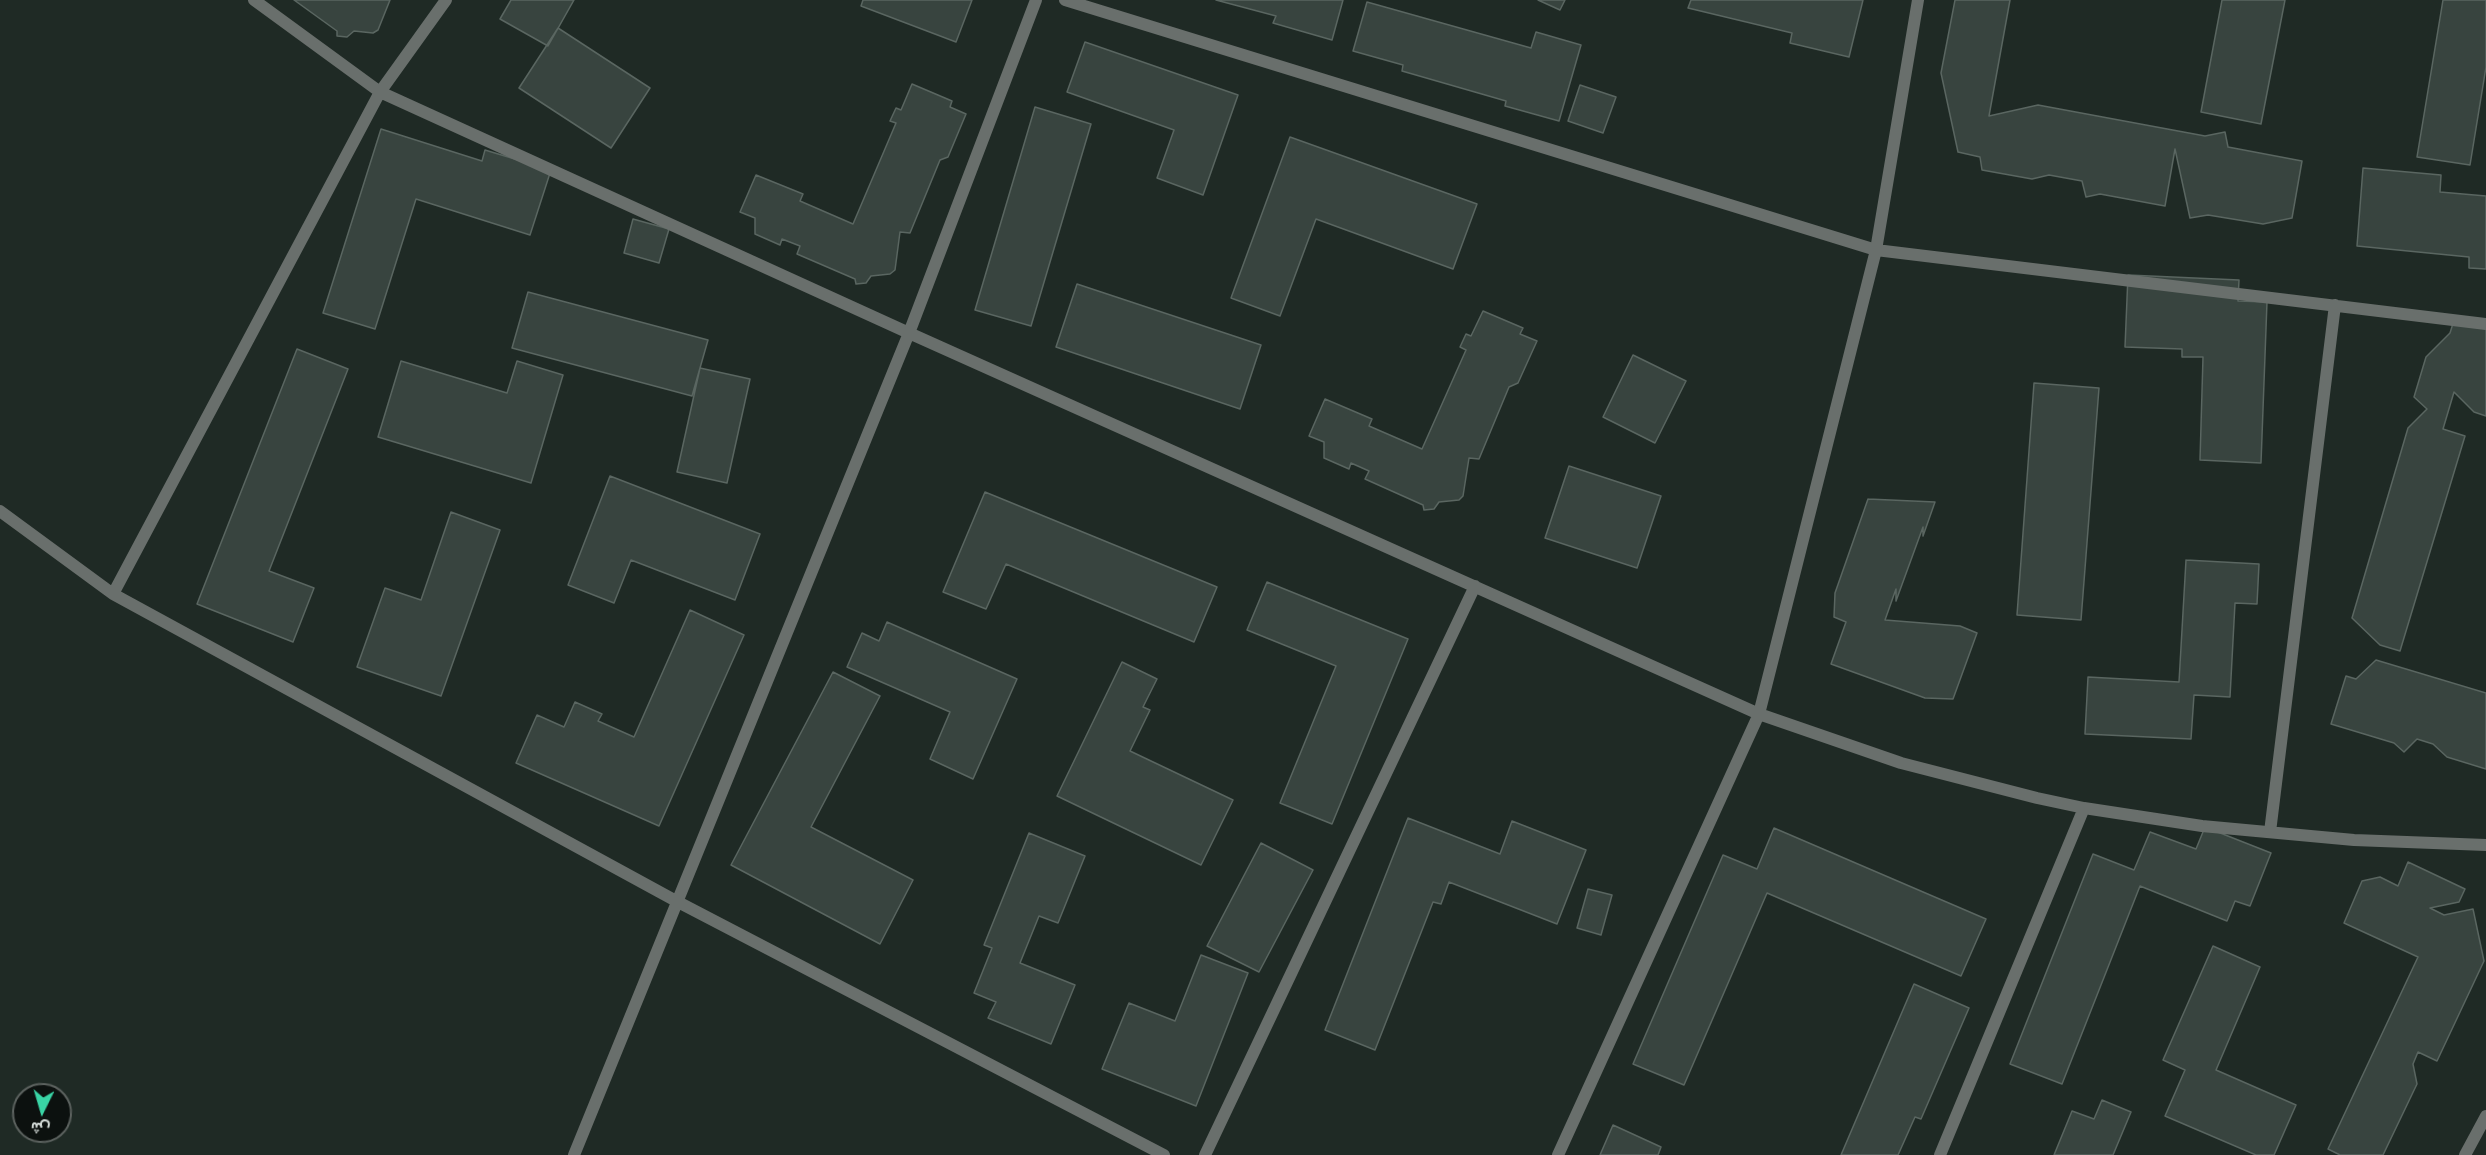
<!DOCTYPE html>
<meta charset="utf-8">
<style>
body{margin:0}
#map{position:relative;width:2486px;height:1155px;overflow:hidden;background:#1f2a25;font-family:"PT Sans",Vazirmatn,sans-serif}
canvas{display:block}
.north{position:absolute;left:12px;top:1083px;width:60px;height:60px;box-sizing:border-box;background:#0c110f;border:2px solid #5c625f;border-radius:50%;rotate:185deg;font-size:16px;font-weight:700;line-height:24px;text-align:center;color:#d4dbd8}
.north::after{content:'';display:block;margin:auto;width:21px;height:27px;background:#39d4a5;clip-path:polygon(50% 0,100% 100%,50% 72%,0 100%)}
</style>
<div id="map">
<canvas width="2486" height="1155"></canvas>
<div class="north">ش</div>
</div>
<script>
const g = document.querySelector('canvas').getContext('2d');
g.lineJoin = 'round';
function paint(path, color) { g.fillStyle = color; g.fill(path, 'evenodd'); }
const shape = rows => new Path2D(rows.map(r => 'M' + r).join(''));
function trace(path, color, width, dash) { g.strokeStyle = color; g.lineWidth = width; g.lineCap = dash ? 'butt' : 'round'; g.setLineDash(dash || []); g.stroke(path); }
const building = shape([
 [294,0,390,0,378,30,373,33,354,31,347,37,337,36,337,31,294,0],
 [511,0,574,0,548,46,500,19,511,0],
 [863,0,972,0,956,42,861,6,863,0],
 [1216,0,1343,0,1332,40,1273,23,1276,16,1216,0],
 [1538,0,1565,0,1560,10,1538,0],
 [1691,0,1863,0,1849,57,1790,43,1792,33,1688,8,1691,0],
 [1955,0,2010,0,1989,116,2038,105,2205,136,2225,132,2228,147,2302,161,2292,218,2263,224,2208,215,2190,218,2175,149,2165,206,2100,194,2086,197,2082,181,2049,175,2032,179,1982,170,1980,157,1958,152,1941,73,1955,0],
 [2222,0,2285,0,2261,124,2201,112,2222,0],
 [2443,0,2486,0,2486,67,2470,165,2417,157,2443,0],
 [1367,2,1531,48,1536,32,1581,45,1559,121,1505,106,1506,101,1402,71,1403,65,1353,51,1367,2],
 [558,28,650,88,611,148,519,88,558,28],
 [1085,42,1238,95,1203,195,1157,178,1174,130,1067,92,1085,42],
 [912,84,952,101,950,107,966,114,948,157,940,160,910,233,900,232,895,270,890,274,871,276,866,283,856,284,855,279,797,254,800,246,782,239,780,245,755,234,755,218,740,212,756,175,803,194,800,201,853,224,896,123,890,121,896,108,901,110,912,84],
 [1580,85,1616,97,1603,133,1568,121,1580,85],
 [1035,107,1091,124,1031,326,975,310,1035,107],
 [381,129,482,161,485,150,551,170,530,235,416,199,375,329,323,313,381,129],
 [1290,137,1477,204,1453,269,1316,219,1280,316,1231,298,1290,137],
 [2363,168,2441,175,2440,192,2486,196,2486,269,2469,268,2469,257,2357,246,2363,168],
 [633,219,669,229,659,263,624,253,633,219],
 [2128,275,2239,280,2238,301,2267,302,2261,463,2200,460,2203,357,2182,357,2182,349,2125,347,2128,275],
 [1077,284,1261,345,1240,409,1056,347,1077,284],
 [528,292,708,340,692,396,512,348,528,292],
 [1483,311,1523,328,1520,334,1537,341,1518,383,1509,387,1479,459,1469,458,1463,496,1459,500,1439,502,1434,509,1424,510,1423,505,1365,479,1369,471,1351,463,1349,469,1324,458,1324,442,1309,436,1325,399,1372,419,1369,426,1422,449,1466,350,1460,347,1466,334,1471,336,1483,311],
 [2455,317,2486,327,2486,416,2474,412,2454,392,2443,429,2465,436,2400,651,2380,645,2352,618,2408,428,2427,409,2414,397,2426,357,2450,333,2455,317],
 [297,349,348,369,269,571,314,588,293,642,197,604,297,349],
 [1633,355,1686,381,1655,443,1603,417,1633,355],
 [401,361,507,393,517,361,563,375,531,483,378,437,401,361],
 [700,368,750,379,727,483,677,472,700,368],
 [2034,383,2099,388,2081,620,2017,615,2034,383],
 [1569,466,1661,496,1637,568,1545,538,1569,466],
 [610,476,760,534,735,600,631,560,614,603,568,585,610,476],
 [985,492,1217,587,1194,642,1006,564,986,609,943,592,985,492],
 [1868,499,1935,502,1923,536,1923,527,1896,601,1896,589,1885,620,1960,626,1977,633,1953,699,1925,698,1831,664,1846,622,1834,617,1835,593,1868,499],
 [451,512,500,530,441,696,357,667,385,588,421,600,451,512],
 [2186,560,2259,564,2257,604,2235,603,2230,697,2194,695,2191,739,2085,734,2088,677,2179,682,2186,560],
 [1267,582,1408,639,1332,824,1280,803,1336,666,1247,630,1267,582],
 [690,610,744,635,659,826,516,763,537,715,564,727,575,702,602,714,598,721,634,737,690,610],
 [887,622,1017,679,973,779,930,759,950,712,847,667,862,633,879,641,887,622],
 [2376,660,2486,693,2486,769,2447,757,2433,744,2417,739,2404,752,2394,743,2331,724,2346,676,2356,679,2376,660],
 [1122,662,1157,679,1143,707,1150,710,1130,751,1233,800,1201,865,1057,796,1122,662],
 [833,672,880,696,811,827,913,880,880,944,731,865,833,672],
 [1408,818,1500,854,1512,821,1586,850,1557,924,1449,882,1441,904,1433,902,1375,1050,1325,1030,1408,818],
 [2205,827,2271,853,2250,906,2235,901,2227,921,2140,886,2062,1084,2010,1064,2093,854,2134,870,2150,832,2196,849,2205,827],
 [1774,828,1986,919,1961,976,1767,893,1684,1085,1633,1064,1723,855,1757,869,1774,828],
 [1029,833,1085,856,1058,923,1039,916,1020,963,1075,985,1051,1044,988,1018,996,1002,974,993,992,948,984,945,1029,833],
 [1261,843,1313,870,1259,972,1207,946,1261,843],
 [2408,862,2465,889,2459,902,2430,908,2444,915,2473,909,2484,961,2437,1061,2418,1052,2413,1064,2417,1084,2383,1155,2340,1155,2328,1149,2418,957,2344,923,2362,881,2380,877,2398,886,2408,862],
 [1588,889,1612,895,1601,935,1577,928,1588,889],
 [2213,946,2260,967,2216,1070,2296,1105,2274,1155,2256,1155,2165,1116,2185,1070,2163,1060,2213,946],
 [1201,955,1248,973,1196,1106,1102,1069,1129,1003,1175,1021,1201,955],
 [1914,984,1969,1008,1921,1119,1915,1117,1898,1155,1841,1155,1914,984],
 [2102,1100,2131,1112,2113,1155,2054,1155,2072,1111,2094,1119,2102,1100],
 [1613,1125,1661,1147,1658,1155,1600,1155,1613,1125]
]);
const street = shape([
 [254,0,380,92,909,333,1759,714,1901,763,2037,798,2084,808,2202,826,2354,840,2486,845],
 [1065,0,1876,250,2486,324],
 [0,511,113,594,678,902,1164,1155],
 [113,594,380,92,446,0],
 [2270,832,2335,305],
 [574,1155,909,333,1036,0],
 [1205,1155,1475,586],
 [1558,1155,1759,714,1876,250,1918,0],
 [1940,1155,2084,808],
 [2465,1155,2486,1116]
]);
paint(building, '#38443f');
trace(building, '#5a6661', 1.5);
trace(street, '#696f6c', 12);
</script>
